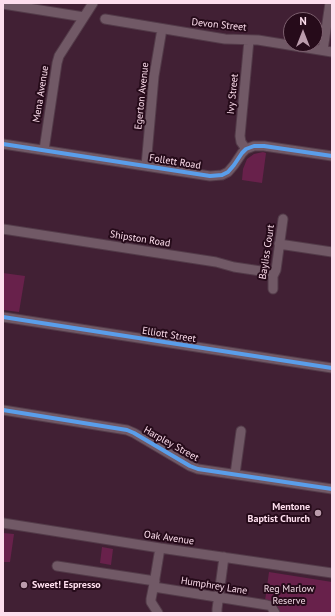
<!DOCTYPE html>
<style>
body{margin:0}
#map{position:relative;width:335px;height:616px;overflow:hidden;background:#412034;font-family:"PT Sans",sans-serif}
canvas{display:block}
.frame{position:absolute;inset:0;border:4px solid #fddeed;pointer-events:none}
.north{position:absolute;left:283px;top:12px;width:40px;height:40px;box-sizing:border-box;background:#260b1a;border:1px solid #7c5f6e;border-radius:50%;rotate:0deg;font-size:11px;font-weight:700;line-height:16px;text-align:center;color:#fddeed}
.north::after{content:'';display:block;margin:auto;width:14px;height:18px;background:#bb9cac;clip-path:polygon(50% 0,100% 100%,50% 72%,0 100%)}
</style>
<div id="map">
<canvas width="335" height="616"></canvas>
<div class="frame"></div>
<div class="north">N</div>
</div>
<script>
const g = document.querySelector('canvas').getContext('2d');
g.lineJoin = 'round';
function paint(path, color) { g.fillStyle = color; g.fill(path, 'evenodd'); }
const shape = rows => new Path2D(rows.map(r => 'M' + r).join(''));
function trace(path, color, width, dash) { g.strokeStyle = color; g.lineWidth = width; g.lineCap = dash ? 'butt' : 'round'; g.setLineDash(dash || []); g.stroke(path); }
function drawText(font, color, halo, rows, align = 'center') {
  g.font = font + ' "PT Sans",sans-serif'; g.lineWidth = 4; g.setLineDash([]); g.textBaseline = 'middle'; g.strokeStyle = halo; g.fillStyle = color; for (const [text, x, y, turn = 0] of rows) {
    g.save(); g.translate(x, y); g.rotate((+turn || 0) * Math.PI / 180); g.textAlign = isNaN(turn) ? turn : align; if (halo) g.strokeText(text, 0, 0); g.fillText(text, 0, 0); g.restore();
  }
}
const green = shape([
 [263,152,266,153,262,183,242,180,243,169,247,159,254,154],
 [3,273,25,276,19,312,3,310],
 [3,533,14,534,10,562,3,562],
 [102,547,113,549,111,565,100,563],
 [269,572,332,582,332,613,278,613,265,601]
]);
const minor = shape([
 [3,4,84,17],
 [105,19,225,39,258,40,332,52],
 [323,50,330,3],
 [3,144,210,176,222,175,228,172,234,165,242,153,246,149,254,146,264,146,332,156],
 [246,149,241,142,240,136,249,40],
 [44,150,57,63,59,56,93,3],
 [146,166,154,76,162,29],
 [3,229,216,262,234,267,274,273],
 [279,244,332,252],
 [273,289,273,276,276,270,283,219],
 [3,317,332,368],
 [3,410,127,430,134,433,190,466,198,469,332,489],
 [235,474,241,431],
 [3,523,160,548,332,573],
 [57,566,155,581],
 [154,587,267,605,271,606,275,613],
 [158,613,151,602,151,599,154,584,160,548],
 [217,613,217,609,224,557]
]);
const cycleway = shape([
 [3,144,210,176,222,175,228,172,234,165,242,153,246,149,254,146,264,146,332,156],
 [3,317,332,368],
 [3,410,127,430,134,433,190,466,198,469,332,489]
]);
const markers = [
 [318,513,4,"#bb9cac"],
 [24,585,4,"#bb9cac"]
];
const streetNames = [
 ["Devon Street",219,25,6],
 ["Mena Avenue",41,94,-81],
 ["Ivy Street",233,94,-84],
 ["Egerton Avenue",142,96,-84],
 ["Follett Road",175,162,9],
 ["Shipston Road",140,239,9],
 ["Bayliss Court",267,252,-81],
 ["Elliott Street",169,335,9],
 ["Harpley Street",171,444,29],
 ["Oak Avenue",169,538,8],
 ["Humphrey Lane",214,586,9]
];
const poiNames = [
 ["Mentone",310,507],
 ["Baptist Church",310,519],
 ["Sweet! Espresso",32,585,"left"]
];
const parkNames = [
 ["Reg Marlow",289,589],
 ["Reserve",289,601]
];
paint(green, '#68214b');
trace(minor, '#533b49', 11);
trace(minor, '#715966', 9);
trace(cycleway, '#5a9eea', 4);
for (const [x, y, r, color] of markers) { const dot = new Path2D(); dot.arc(x, y, r, 0, 2 * Math.PI); g.fillStyle = color; g.fill(dot); trace(dot, '#260b1a', 1.5); }
drawText('10px', '#fddeed', '#260b1a', streetNames);
drawText('bold 10px', '#fddeed', '#260b1a', poiNames, 'right');
drawText('10px', '#f0d8e3', '#260b1a', parkNames);
</script>
